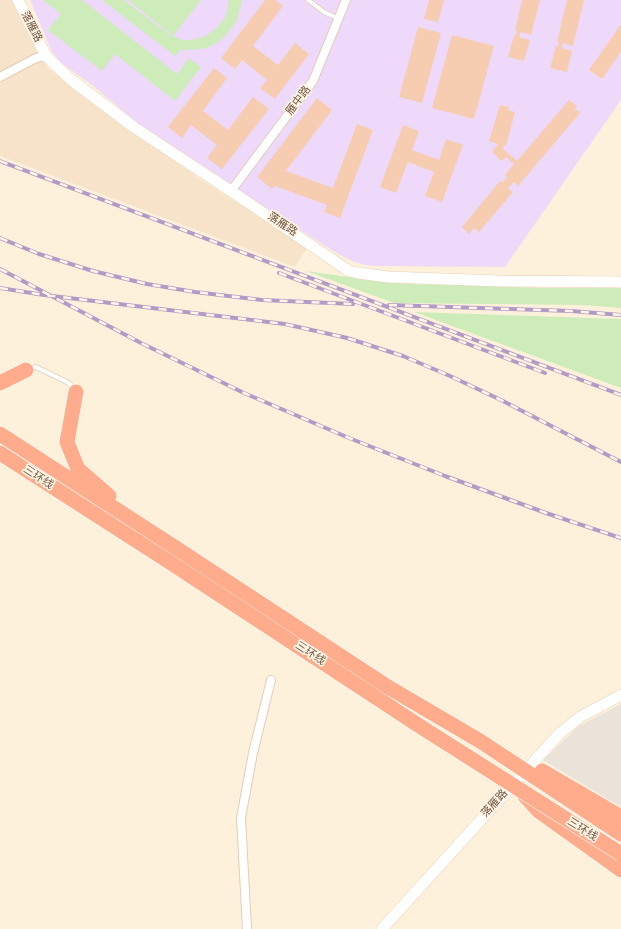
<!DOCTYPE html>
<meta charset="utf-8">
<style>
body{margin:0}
canvas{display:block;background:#fef1db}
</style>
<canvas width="621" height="929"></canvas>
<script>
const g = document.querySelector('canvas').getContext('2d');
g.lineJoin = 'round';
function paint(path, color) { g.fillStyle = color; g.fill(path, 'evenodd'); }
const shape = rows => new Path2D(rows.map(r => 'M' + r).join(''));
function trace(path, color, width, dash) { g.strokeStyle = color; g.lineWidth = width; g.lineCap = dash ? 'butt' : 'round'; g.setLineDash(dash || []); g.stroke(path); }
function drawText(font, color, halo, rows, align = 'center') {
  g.font = font + ' "Source Sans 3","Noto Sans SC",sans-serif'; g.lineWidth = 3.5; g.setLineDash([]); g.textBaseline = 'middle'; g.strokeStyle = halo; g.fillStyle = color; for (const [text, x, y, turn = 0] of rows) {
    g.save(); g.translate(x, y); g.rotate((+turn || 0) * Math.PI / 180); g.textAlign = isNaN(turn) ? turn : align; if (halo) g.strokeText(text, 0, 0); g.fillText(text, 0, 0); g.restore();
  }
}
const residential = shape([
 [0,0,13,0,36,50,49,69,138,136,200,179,307,248,295,267,0,156]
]);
const industrial = shape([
 [621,704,621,807,543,760,579,726]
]);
const education = shape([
 [30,0,621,0,621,100,505,267,370,266,354,262,338,254,154,137,92,85,61,63,52,52]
]);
const green = shape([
 [43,0,82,0,177,74,189,58,201,67,175,101,115,54,102,71,48,30,61,14],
 [102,0,124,0,170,35,183,40,190,40,204,37,216,29,225,18,227,12,229,0,242,0,237,20,228,33,222,39,209,47,202,49,180,50,175,56],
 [128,0,201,0,173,36],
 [306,271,382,282,412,284,545,288,621,288,621,308,581,305,394,303],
 [414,312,621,319,621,388]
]);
const building = shape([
 [265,0,275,0,283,6,253,46,278,65,295,43,309,54,275,99,260,88,267,80,242,60,235,69,221,58],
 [429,0,444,0,438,22,424,19],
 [522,0,540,0,531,35,520,32,519,37,530,40,524,61,508,57,514,36,515,36,517,31,515,31],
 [567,0,584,0,573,46,563,43,562,48,572,51,567,72,550,68,556,46,558,47,559,42,557,42],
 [621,24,621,52,602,79,589,70],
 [418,27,441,33,422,103,399,97],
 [452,35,494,46,474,119,432,108],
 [214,68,227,78,203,111,228,130,253,97,269,109,222,169,207,158,217,145,191,125,182,138,168,127],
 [317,98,332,110,286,171,333,188,357,124,373,130,340,218,324,212,327,205,275,186,272,189,257,177],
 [569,100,577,106,575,109,580,113,518,186,514,182,508,188,513,192,479,232,474,228,469,234,462,227,500,181,502,183,507,177,505,175,514,164,506,157,502,161,492,152,498,144,489,141,500,105,509,107,508,110,515,112,506,146,504,145,503,149,517,161],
 [403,125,419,131,412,150,439,160,446,139,463,145,442,202,425,196,434,172,408,162,396,193,380,187]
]);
const lane = shape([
 [308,0,324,12,339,19],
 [29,369,36,367,69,383,74,390]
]);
const street = shape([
 [0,77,36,58,46,56],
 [231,191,313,81,346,0],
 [247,929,241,818,253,753,271,680]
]);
const secondary = shape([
 [18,0,46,56,70,79,135,128,231,191,349,271,358,273,388,277,499,281,621,282],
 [382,929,559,734,580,717,621,695]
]);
const highway = shape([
 [0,383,26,370],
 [76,392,67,442,78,469,109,496],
 [0,434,176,548],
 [0,453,168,561],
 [525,796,540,812,621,870]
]);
const rail = shape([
 [0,161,621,395],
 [0,238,39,254,93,271,147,284,195,292,262,300,353,304],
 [0,269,141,343,244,393,349,438,445,476,546,513,621,538],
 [279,273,545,373],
 [0,288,44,295,285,324,347,338,403,356,450,376,501,400,621,462],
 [389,305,571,311,621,315]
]);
const highwayBridge = shape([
 [176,548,388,687,480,741,621,834],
 [168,561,418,725,621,854],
 [542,771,621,817]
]);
const streetNames = [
 ["落雁路",31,27,63],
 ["雁中路",299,101,-53],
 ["落雁路",282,225,34],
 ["三环线",38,478,33],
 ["三环线",310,654,33],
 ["落雁路",495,804,-48],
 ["三环线",582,830,32]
];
paint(residential, '#f6e3c9');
paint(industrial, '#ebe2d9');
paint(education, '#eed9fa');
paint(green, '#cdecba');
paint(building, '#f6cdb1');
trace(lane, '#e2cdb8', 5.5);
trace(street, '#e2cdb8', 10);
trace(secondary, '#ead0b7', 12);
trace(highway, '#fff', 16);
trace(lane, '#fff', 4);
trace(street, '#fff', 8);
trace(secondary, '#fff', 11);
trace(highway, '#ffac8c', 15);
trace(rail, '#b39bc7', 4);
trace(rail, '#fff5e4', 2.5, [8]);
trace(highwayBridge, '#fff', 16, []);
trace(highwayBridge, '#ffac8c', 15);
drawText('11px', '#755643', '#fff5e4', streetNames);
</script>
